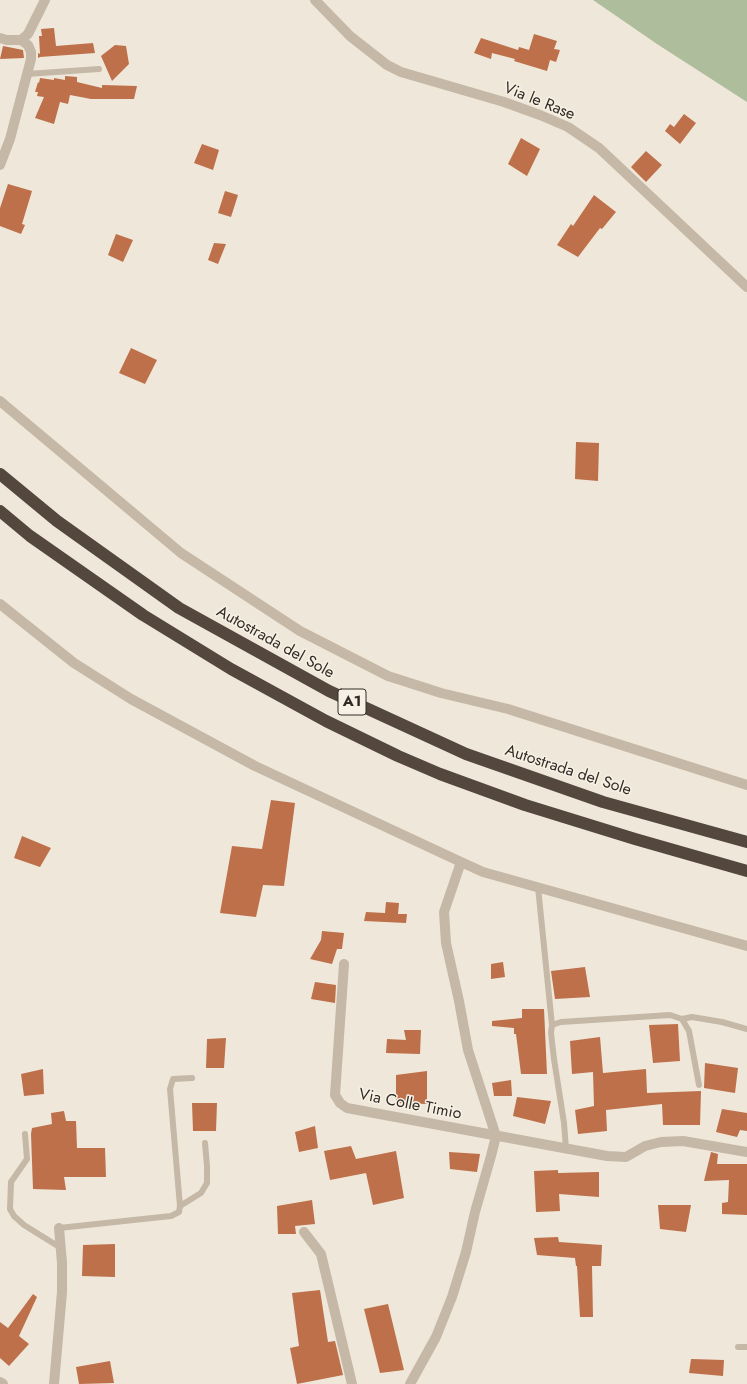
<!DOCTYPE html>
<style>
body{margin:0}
canvas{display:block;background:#efe7d9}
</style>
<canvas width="747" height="1384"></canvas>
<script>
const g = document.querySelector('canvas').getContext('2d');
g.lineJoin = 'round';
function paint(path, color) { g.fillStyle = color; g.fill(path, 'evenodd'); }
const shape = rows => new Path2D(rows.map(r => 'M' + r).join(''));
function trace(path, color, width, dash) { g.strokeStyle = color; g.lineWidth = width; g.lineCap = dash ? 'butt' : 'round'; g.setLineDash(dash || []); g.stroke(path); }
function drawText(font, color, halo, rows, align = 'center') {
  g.font = font + ' Jost,sans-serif'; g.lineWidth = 3; g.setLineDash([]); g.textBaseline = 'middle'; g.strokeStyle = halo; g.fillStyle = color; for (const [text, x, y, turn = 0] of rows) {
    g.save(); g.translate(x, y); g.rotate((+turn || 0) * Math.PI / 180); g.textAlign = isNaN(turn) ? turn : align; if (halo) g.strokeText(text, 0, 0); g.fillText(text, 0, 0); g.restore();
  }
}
const green = shape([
 [593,0,747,0,747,102,657,44]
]);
const building = shape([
 [54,28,56,46,93,43,95,53,40,57,40,55,40,57,38,58,38,53,40,54,39,36,42,36,41,29],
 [534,34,557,41,554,49,560,50,556,62,550,60,547,71,514,61,515,59,492,53,491,59,474,53,481,38,518,50,519,47,529,50],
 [115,45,126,46,129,64,112,81,101,56],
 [3,46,23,50,24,58,0,59],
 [65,76,77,77,77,82,102,88,102,85,137,86,134,99,91,99,70,95,68,104,60,102,54,124,35,118,44,97,37,96,38,92,35,92,38,82,39,83,40,78,54,80,54,78,65,80],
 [684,114,696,123,680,144,665,131,670,124,674,127],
 [521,138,540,149,527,176,508,164],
 [202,144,219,150,213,170,194,163],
 [646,151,662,165,646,182,631,167],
 [8,184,32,191,22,224,25,225,21,234,0,226,0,208],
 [225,191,238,195,231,217,218,213],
 [594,195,616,212,602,229,600,228,578,257,557,245,571,224,573,226],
 [116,234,133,240,123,262,108,255],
 [214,243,226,244,218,264,208,260],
 [131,348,157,360,145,384,119,373],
 [576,442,599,443,598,481,575,479],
 [271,800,295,803,284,886,263,885,256,917,220,913,232,846,262,849],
 [22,836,51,848,40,867,14,858],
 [386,902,399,903,398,914,407,914,406,923,364,921,366,912,385,913],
 [322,931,344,933,342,949,337,949,332,964,310,959,321,940],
 [503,962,505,977,491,979,491,964],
 [585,967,590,997,555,999,551,971],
 [315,982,336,985,335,1003,311,999],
 [522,1009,544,1009,547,1074,521,1074,516,1034,514,1034,514,1028,492,1026,492,1021,522,1018],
 [678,1024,680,1061,653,1063,649,1025],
 [404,1030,421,1030,420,1054,386,1053,387,1039,406,1040],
 [600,1037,603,1073,646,1069,647,1093,701,1091,700,1125,663,1125,662,1104,606,1110,607,1131,578,1134,575,1110,594,1106,593,1072,572,1074,570,1041],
 [226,1038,224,1068,206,1068,207,1039],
 [705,1063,738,1068,735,1093,704,1088],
 [43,1069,44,1094,24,1096,21,1074],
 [427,1071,427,1104,396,1103,396,1075],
 [511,1080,512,1096,494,1096,492,1083],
 [517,1097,551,1101,545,1124,513,1116],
 [192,1103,217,1103,216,1131,193,1131],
 [722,1109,747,1113,747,1131,740,1130,737,1137,716,1132],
 [64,1111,66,1121,76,1121,77,1148,105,1148,106,1177,64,1177,66,1190,33,1189,31,1134,32,1128,52,1124,51,1113],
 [315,1126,318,1148,299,1152,295,1132],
 [351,1146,356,1159,396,1151,404,1198,373,1205,366,1173,330,1180,324,1151],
 [449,1152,480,1154,477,1172,450,1169],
 [711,1152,718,1154,717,1164,747,1164,747,1215,722,1214,722,1203,728,1202,729,1180,704,1181],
 [558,1170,558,1173,599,1172,599,1197,559,1194,560,1211,536,1212,534,1171],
 [312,1200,315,1224,295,1226,296,1234,278,1234,277,1206],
 [658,1205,691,1205,686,1232,660,1229],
 [558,1237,559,1242,602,1245,601,1266,592,1266,593,1317,580,1317,577,1266,576,1266,575,1258,537,1255,534,1238],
 [115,1244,115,1277,82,1276,83,1245],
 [320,1290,328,1342,335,1341,343,1375,297,1384,290,1348,299,1346,292,1293],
 [33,1294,37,1297,19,1336,29,1344,9,1366,0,1358,0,1322,8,1328],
 [388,1304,404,1370,380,1373,364,1309],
 [691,1359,724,1360,723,1376,689,1373],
 [110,1361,114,1383,79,1384,76,1367]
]);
const lane = shape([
 [27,74,99,69],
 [538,887,552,1025],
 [682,1019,692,1017,722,1022,747,1029],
 [25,1134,27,1159,11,1182,10,1209,14,1216,24,1225,61,1248],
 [566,1149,564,1123,554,1059,551,1033,552,1025,561,1022,670,1015,682,1019,689,1031,699,1085],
 [180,1206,201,1193,207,1183,207,1166,205,1143],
 [59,1228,171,1216,179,1212,180,1206,170,1089,173,1079,192,1078],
 [738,1347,747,1347]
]);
const street = shape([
 [315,0,350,36,387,65,401,72,504,102,540,115,568,127,599,148,747,287],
 [0,38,7,40,21,40],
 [21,40,28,34,45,0],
 [0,165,10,139,31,59,31,52,28,45,21,40],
 [0,401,181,553,300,631,388,676,441,693,508,709,747,785],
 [0,604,74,663,131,699,255,766,461,862,483,872,747,946],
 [344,964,335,1095,340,1103,347,1108,607,1156,626,1157,645,1146,661,1142,683,1141,747,1152],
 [304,1232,321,1254,352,1384],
 [0,1382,3,1384],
 [54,1384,62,1292,62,1263,59,1228],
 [410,1384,436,1337,452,1297,466,1252,475,1212,491,1156,496,1136,468,1050,459,1001,446,943,444,912,461,862]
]);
const highway = shape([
 [0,474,57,521,179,608,329,691,466,754,603,802,747,842],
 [0,511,30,536,143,615,231,669,326,721,398,756,440,774,525,805,635,839,747,871]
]);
const shields = [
 [352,702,28]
];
const shieldNames = [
 ["A1",352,702]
];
const streetNames = [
 ["Via le Rase",539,102,22],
 ["Autostrada del Sole",275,643,29],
 ["Autostrada del Sole",568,771,18],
 ["Via Colle Timio",410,1105,11]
];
paint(green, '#aebd9b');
paint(building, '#bd704a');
trace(lane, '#c6b8a6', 6);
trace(street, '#c6b8a6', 10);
trace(highway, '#53473e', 12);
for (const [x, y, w] of shields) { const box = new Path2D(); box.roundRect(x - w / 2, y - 13, w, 26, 3); g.fillStyle = '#f7f1e5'; g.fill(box); trace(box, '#332b26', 1); }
drawText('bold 15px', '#332b26', null, shieldNames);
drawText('16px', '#332b26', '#f7f1e5', streetNames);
</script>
